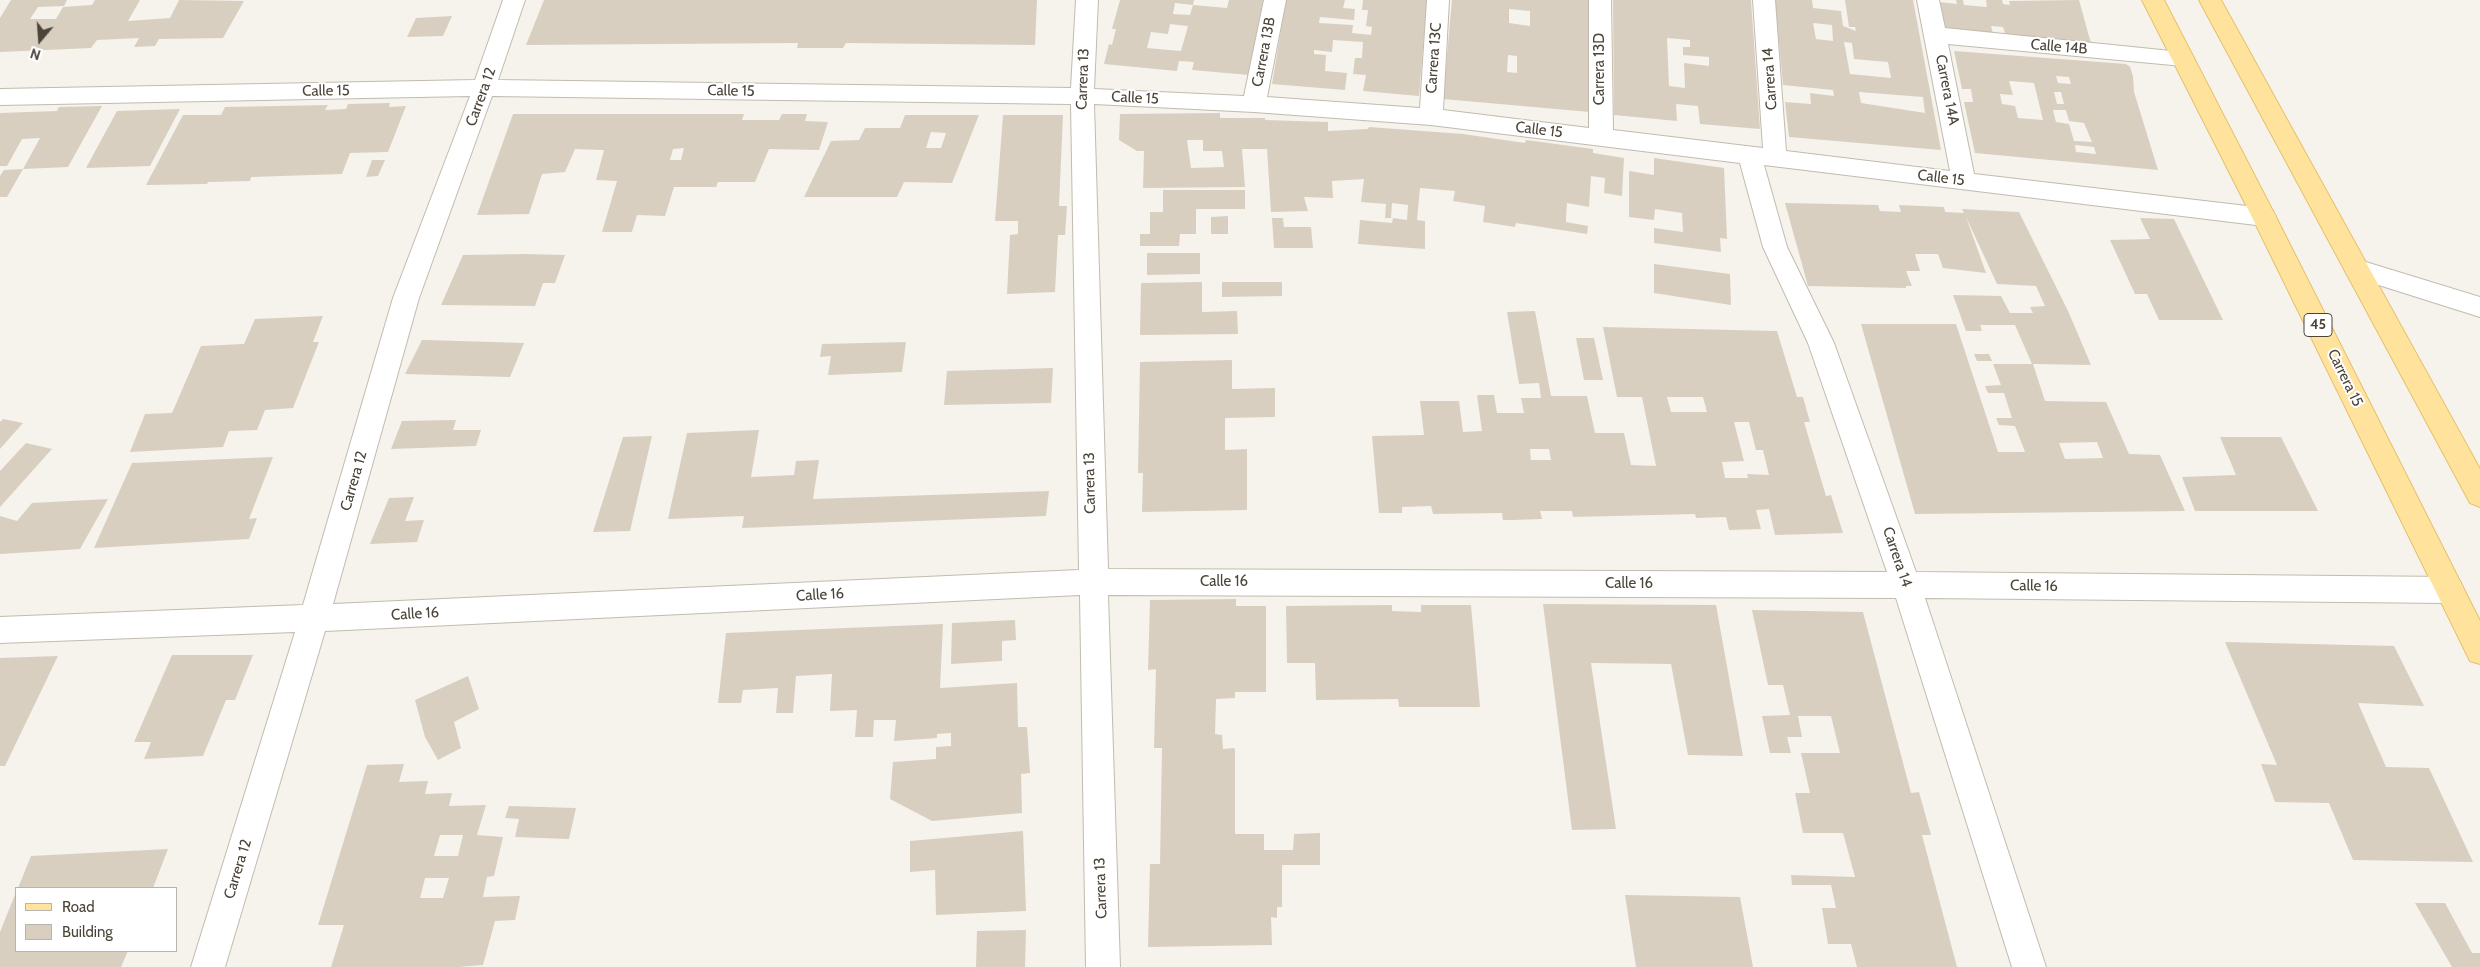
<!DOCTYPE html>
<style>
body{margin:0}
#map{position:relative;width:2480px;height:967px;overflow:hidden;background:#f6f3ec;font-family:Cabin,sans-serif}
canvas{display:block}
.legend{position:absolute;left:15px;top:887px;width:162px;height:65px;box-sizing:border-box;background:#fff;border:1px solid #b7b4b0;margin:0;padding:6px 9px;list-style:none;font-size:15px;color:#4b4439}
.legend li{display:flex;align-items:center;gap:10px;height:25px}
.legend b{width:25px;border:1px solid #b7b4b0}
.north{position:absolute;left:15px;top:15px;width:50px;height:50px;-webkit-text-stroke:4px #fff;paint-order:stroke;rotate:198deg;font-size:14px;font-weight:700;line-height:20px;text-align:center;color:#4b4439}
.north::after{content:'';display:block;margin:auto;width:18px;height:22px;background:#4b4439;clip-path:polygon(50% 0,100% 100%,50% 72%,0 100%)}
</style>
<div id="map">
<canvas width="2480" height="967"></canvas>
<ul class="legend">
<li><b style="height:6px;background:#ffe39c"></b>Road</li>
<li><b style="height:14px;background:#d8cfc1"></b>Building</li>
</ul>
<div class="north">N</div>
</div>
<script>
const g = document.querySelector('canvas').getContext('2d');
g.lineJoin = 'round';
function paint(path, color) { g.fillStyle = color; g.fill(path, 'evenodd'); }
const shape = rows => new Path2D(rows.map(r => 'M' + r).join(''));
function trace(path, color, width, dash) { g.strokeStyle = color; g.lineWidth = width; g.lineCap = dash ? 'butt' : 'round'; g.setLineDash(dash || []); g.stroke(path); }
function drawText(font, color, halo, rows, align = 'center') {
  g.font = font + ' Cabin,sans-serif'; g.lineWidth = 4; g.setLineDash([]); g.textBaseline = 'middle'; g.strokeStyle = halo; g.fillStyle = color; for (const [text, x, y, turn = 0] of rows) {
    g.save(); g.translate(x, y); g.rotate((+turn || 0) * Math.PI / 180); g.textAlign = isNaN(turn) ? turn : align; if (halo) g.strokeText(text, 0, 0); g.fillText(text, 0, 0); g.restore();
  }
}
const building = shape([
 [11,0,67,0,64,6,38,7,30,19,56,19,63,7,92,5,95,0,140,0,128,21,170,18,179,0,244,1,223,38,159,39,155,46,134,47,139,38,97,40,91,48,0,52,0,18],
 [544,0,1037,0,1035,45,846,43,843,48,797,48,798,43,526,45],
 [1120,0,1194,0,1193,5,1227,8,1229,0,1263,0,1249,75,1192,70,1194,62,1179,61,1177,71,1104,64,1109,44,1112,45,1116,29,1112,29],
 [1175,3,1193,5,1190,15,1173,14],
 [1170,24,1188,26,1181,51,1147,48,1151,32,1168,34],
 [1286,0,1345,0,1343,8,1355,9,1354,20,1320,17,1319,23,1353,25,1352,33,1371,35,1372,27,1366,26,1368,10,1362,10,1363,0,1427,0,1419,96,1363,91,1366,75,1353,74,1355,58,1362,58,1363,42,1333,40,1332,52,1314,50,1314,54,1326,55,1325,71,1347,73,1345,90,1272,84],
 [1452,0,1590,0,1590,112,1443,99],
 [1509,9,1530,11,1530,26,1509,23],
 [1508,55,1517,56,1517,73,1507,72],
 [1613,0,1751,0,1760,129,1700,124,1698,106,1676,104,1677,121,1614,115],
 [1667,38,1690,40,1690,47,1683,47,1683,55,1709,57,1709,66,1684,63,1685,88,1669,86],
 [1775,0,1812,0,1813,8,1841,11,1843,26,1856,31,1855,27,1849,27,1845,0,1913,0,1941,150,1789,137,1785,102,1811,104,1810,93,1834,96,1833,90,1783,85],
 [1813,23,1832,25,1833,41,1816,39],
 [1844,42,1852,43,1854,59,1888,62,1891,78,1850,74],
 [1859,92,1923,97,1925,113,1861,103],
 [1956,0,1963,0,1964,5,1987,7,1986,0,2002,0,2003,4,2010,5,2009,1,2079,0,2092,47,2007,39,2003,27,1991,26,1994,38,1946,33,1939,2,1957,4],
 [452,16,443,36,407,37,416,18],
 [1954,51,2126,64,2130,67,2133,76,2134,92,2158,170,1975,153,1964,102,1973,102,1971,89,1962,89],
 [2056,76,2069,77,2071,84,2058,83],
 [2009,81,2034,83,2043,120,2018,118,2015,106,2002,104,2000,94,2013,95],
 [2054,92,2061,92,2064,104,2057,104],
 [2053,110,2066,110,2069,121,2084,123,2092,142,2074,141,2069,124,2056,122],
 [2075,145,2094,147,2096,154,2076,152],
 [390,103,389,107,406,106,388,152,350,153,342,174,251,177,250,181,208,182,207,184,146,185,183,115,221,115,225,107,328,105,325,110,346,109,348,104],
 [102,106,68,167,23,169,7,197,0,197,0,176,4,170,23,169,40,138,22,139,7,166,0,166,0,113,57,111,59,107],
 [180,109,150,166,86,168,117,111],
 [1220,113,1220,118,1265,118,1265,120,1328,122,1328,131,1368,129,1369,127,1463,134,1525,143,1526,140,1593,149,1593,153,1624,158,1622,196,1604,193,1605,178,1591,176,1589,207,1567,203,1566,217,1566,222,1588,226,1587,234,1516,223,1515,227,1483,222,1485,206,1453,201,1455,191,1420,188,1417,220,1425,221,1425,249,1358,244,1360,220,1392,223,1393,218,1407,220,1408,205,1392,203,1391,218,1385,218,1386,204,1361,202,1364,179,1332,181,1333,198,1304,197,1308,211,1271,212,1267,149,1242,149,1245,187,1143,188,1144,151,1137,151,1119,140,1120,114],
 [1187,140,1203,140,1203,151,1222,151,1224,167,1191,168],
 [513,114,744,114,742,120,779,120,782,114,807,114,805,121,828,122,819,150,769,149,755,182,718,182,716,187,674,187,665,216,637,215,632,232,602,232,617,181,596,180,604,150,575,149,565,172,542,174,529,214,477,215],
 [684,148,681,160,670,160,673,149],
 [905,115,979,115,952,183,904,182,897,197,804,197,831,141,859,140,865,128,900,128],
 [931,132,946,133,941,148,926,148],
 [1003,115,1063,115,1059,206,1067,206,1065,235,1058,235,1055,292,1007,294,1010,235,1018,234,1018,221,995,221],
 [1654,158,1724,168,1727,239,1720,238,1721,252,1654,243,1654,228,1683,232,1682,213,1655,209,1654,220,1629,217,1629,171,1654,175],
 [372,160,385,160,378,176,366,177],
 [1163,190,1245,190,1245,209,1196,209,1196,234,1180,234,1179,246,1140,246,1140,234,1150,234,1150,212,1163,212],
 [1785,203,1878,205,1880,211,1901,212,1899,205,1944,207,1945,212,1964,213,1962,209,2019,212,2069,313,2091,365,2033,364,2045,401,2106,402,2129,454,2160,455,2185,511,1915,514,1861,324,1956,324,1998,452,2025,452,2015,426,1999,425,1996,418,2012,418,2004,393,1988,393,1985,386,2001,385,1993,364,2032,364,2015,325,1980,325,1982,331,1966,331,1953,295,2001,296,2010,313,2033,313,2030,307,2045,306,2036,286,1997,284,1966,217,1986,273,1943,268,1938,254,1915,254,1920,271,1906,271,1912,286,1906,286,1906,288,1808,286],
 [2097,442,2103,458,2065,459,2059,443],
 [1228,216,1228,234,1211,234,1211,217],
 [1272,218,1283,218,1284,227,1311,227,1313,248,1274,248],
 [2140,218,2174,219,2223,320,2159,320,2147,294,2135,294,2110,240,2150,239],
 [1147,253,1200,253,1200,274,1147,275],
 [463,255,525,254,565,255,555,283,543,283,535,306,441,305],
 [1654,264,1730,274,1731,305,1654,293],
 [1202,282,1202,312,1237,311,1238,334,1140,335,1141,283],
 [1222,282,1282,282,1282,296,1222,297],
 [1535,311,1551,396,1587,396,1595,433,1624,433,1631,465,1656,466,1642,397,1617,397,1603,327,1777,331,1797,397,1803,397,1810,422,1804,422,1826,496,1831,495,1843,533,1775,535,1769,509,1756,510,1761,529,1729,530,1726,517,1696,518,1695,514,1573,517,1572,511,1540,511,1542,519,1513,520,1503,520,1502,513,1433,514,1431,506,1402,507,1402,513,1379,513,1372,436,1424,435,1420,401,1459,401,1463,432,1482,431,1477,395,1494,395,1497,413,1524,413,1521,398,1541,398,1539,383,1519,384,1507,312],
 [1667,397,1703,397,1707,412,1671,412],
 [1734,422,1749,422,1756,450,1763,450,1769,475,1747,474,1748,478,1725,478,1722,462,1744,461],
 [1530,449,1549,449,1551,460,1531,460],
 [323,316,313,342,319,342,293,408,265,410,257,430,229,431,223,447,130,452,145,414,172,413,201,346,244,344,255,319],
 [1576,338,1594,338,1603,380,1584,380],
 [422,340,426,340,524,343,510,377,405,374],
 [906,342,902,372,828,375,831,356,820,357,822,344],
 [1974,354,1989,354,1992,361,1977,361],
 [1232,360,1232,389,1275,388,1275,417,1225,418,1225,450,1247,449,1247,510,1142,512,1143,473,1138,473,1140,362],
 [1053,368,1051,403,944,405,947,371],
 [3,419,23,423,0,449,0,422],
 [456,420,453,430,481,430,476,446,391,449,402,421],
 [759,430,751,477,794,475,796,461,819,460,813,499,1049,491,1046,516,742,528,744,516,668,519,687,433],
 [652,436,630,531,593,532,623,437],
 [2220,437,2281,437,2318,511,2195,511,2182,477,2236,475],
 [26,443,52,449,0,507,0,471],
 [273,457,249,519,257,518,249,539,94,548,132,463],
 [414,497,405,521,424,520,417,542,370,544,389,498],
 [108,499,80,549,0,554,0,516,17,521,32,503],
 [1236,599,1236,606,1266,606,1266,692,1235,692,1235,698,1216,699,1215,734,1222,735,1223,749,1234,748,1235,750,1235,834,1264,834,1264,850,1293,850,1294,834,1320,833,1320,865,1282,865,1282,907,1277,907,1277,918,1271,917,1272,945,1148,947,1150,864,1160,864,1162,748,1154,748,1156,669,1148,670,1150,600],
 [1543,604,1716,605,1743,756,1688,755,1671,664,1591,663,1616,829,1572,830],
 [1392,605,1392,611,1421,612,1421,605,1471,605,1480,707,1399,707,1398,699,1316,700,1315,663,1287,663,1286,606],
 [1752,610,1863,612,1911,793,1919,792,1931,835,1922,835,1957,967,1857,967,1851,944,1828,944,1822,908,1836,908,1831,885,1792,885,1791,875,1855,877,1843,833,1803,833,1795,793,1810,793,1801,753,1840,753,1831,716,1798,716,1802,737,1787,737,1791,753,1770,753,1762,716,1790,715,1783,685,1768,685],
 [1015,620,1016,640,1002,641,1002,661,951,664,952,623],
 [943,624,940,688,1017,683,1018,727,1027,727,1030,773,1021,774,1022,813,932,821,890,799,893,762,936,759,936,747,951,746,951,733,937,734,937,738,894,741,896,720,874,720,873,737,855,737,857,710,830,711,832,674,796,676,793,713,776,713,778,688,743,690,741,703,718,703,726,633],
 [2225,642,2394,646,2424,706,2358,703,2386,767,2429,768,2473,862,2353,860,2329,803,2275,802,2261,764,2277,765],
 [172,655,253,655,235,700,226,700,203,756,144,759,151,742,134,742],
 [58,656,5,766,0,766,0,658],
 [468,676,479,709,454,722,461,748,438,760,425,737,415,700],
 [404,764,399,782,428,781,425,794,452,793,449,806,486,805,477,835,503,837,494,876,487,877,483,897,520,896,515,920,495,921,483,965,458,967,331,967,344,925,318,925,367,765],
 [440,835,463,835,458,856,434,856],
 [425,878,449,878,443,898,420,898],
 [509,806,576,808,569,839,515,837,519,819,505,818],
 [1023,831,1026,911,936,915,935,870,910,872,910,841],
 [168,849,153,888,18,888,31,856],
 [16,892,16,951,128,951,121,967,0,967,0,932],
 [1625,895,1740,897,1753,967,1636,967],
 [2415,903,2445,903,2472,953,2480,953,2480,967,2452,967],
 [1026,930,1025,967,976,967,977,931]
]);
const minor = shape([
 [503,0,525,0,498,80,1071,88,1076,0,1098,0,1094,89,1244,96,1264,0,1286,0,1267,97,1420,108,1427,0,1449,0,1443,110,1589,128,1589,0,1611,0,1613,130,1763,148,1753,0,1775,0,1786,151,1950,171,1917,0,1939,0,1945,28,2191,53,2194,58,2191,63,2183,66,1948,44,1974,174,2264,208,2273,211,2276,217,2273,223,2264,226,1764,165,1787,247,1834,343,1916,572,2450,577,2460,581,2464,590,2460,599,2450,603,1925,598,2046,967,2012,967,1896,598,1108,595,1120,967,1086,967,1080,595,325,631,225,967,191,967,295,632,0,643,0,617,303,605,393,298,470,96,0,105,0,89,475,80,503,0],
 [492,96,1071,104,1079,570,333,604,419,298,492,96],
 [1094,104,1254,112,1431,125,1740,163,1763,247,1808,343,1887,572,1108,569,1094,104],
 [2356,259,2480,297,2480,317,2347,275,2344,268,2347,261,2356,259]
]);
const major = shape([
 [2142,0,2164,0,2276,217,2480,621,2480,664,2470,661,2252,217,2142,0],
 [2199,0,2221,0,2480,469,2480,507,2470,503,2199,0]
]);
const shields = [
 [2318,325,28]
];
const shieldNames = [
 ["45",2318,325]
];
const streetNames = [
 ["Calle 14B",2059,47,5],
 ["Carrera 13B",1264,52,-79],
 ["Carrera 13C",1434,58,-86],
 ["Carrera 13D",1600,69,-90],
 ["Carrera 13",1083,79,-88],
 ["Carrera 14",1770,79,-94],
 ["Carrera 14A",1947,90,79],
 ["Calle 15",326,91,-1],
 ["Calle 15",731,91,1],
 ["Carrera 12",481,97,-70],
 ["Calle 15",1135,98,3],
 ["Calle 15",1539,130,7],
 ["Calle 15",1941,178,7],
 ["Carrera 15",2345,378,64],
 ["Carrera 12",354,481,-74],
 ["Carrera 13",1090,483,-91],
 ["Carrera 14",1897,557,71],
 ["Calle 16",1224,582],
 ["Calle 16",1629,584],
 ["Calle 16",2034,586,1],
 ["Calle 16",820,595,-3],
 ["Calle 16",415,614,-3],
 ["Carrera 12",238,869,-73],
 ["Carrera 13",1101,888,-92]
];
paint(building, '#d8cfc1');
trace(minor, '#c2bbae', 2);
trace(major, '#e6c16a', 2);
paint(minor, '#fff');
paint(major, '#ffe39c');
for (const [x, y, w] of shields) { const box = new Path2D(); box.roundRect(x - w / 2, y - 11.5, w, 23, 4); g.fillStyle = '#fff'; g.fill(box); trace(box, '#4b4439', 1); }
drawText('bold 14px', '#4b4439', null, shieldNames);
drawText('15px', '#4b4439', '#fff', streetNames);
</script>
